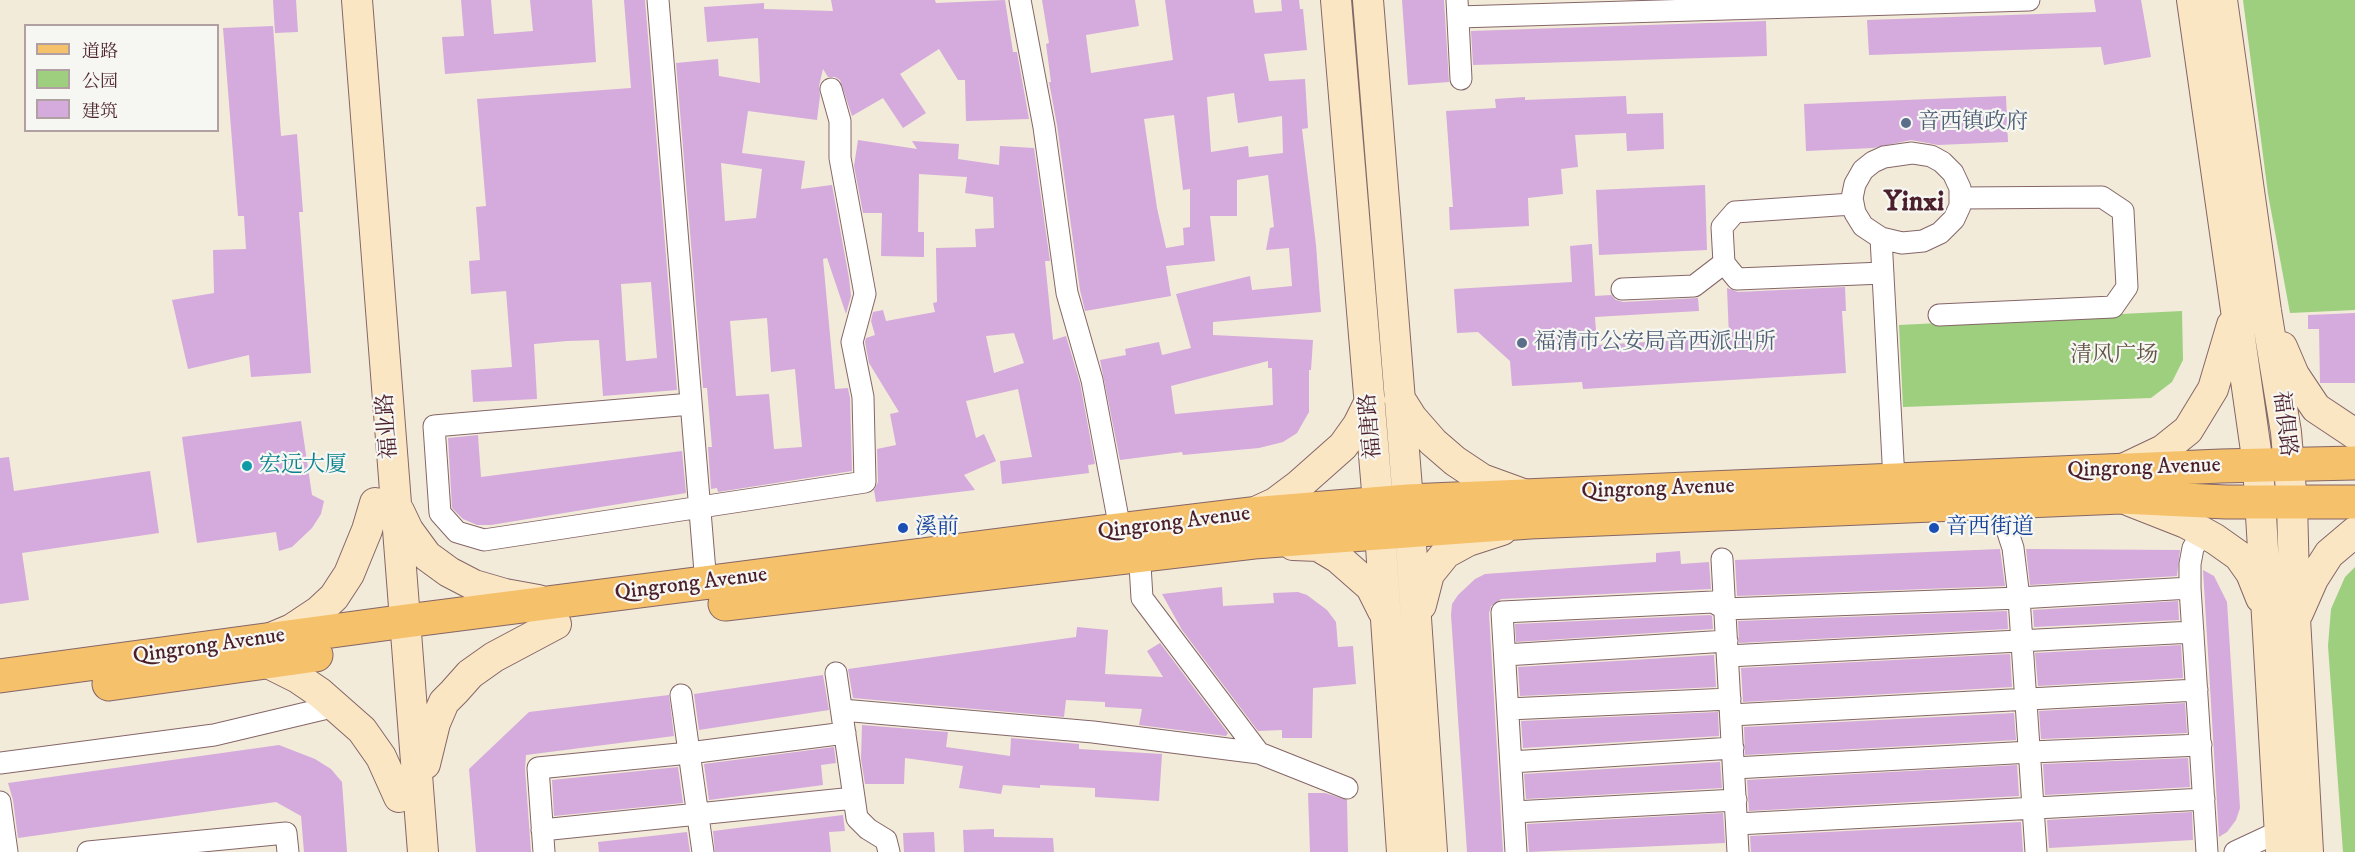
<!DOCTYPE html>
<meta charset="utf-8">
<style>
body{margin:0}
#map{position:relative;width:2355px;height:852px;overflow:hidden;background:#f2ebd9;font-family:"IM FELL DW Pica","Noto Serif SC",serif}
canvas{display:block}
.legend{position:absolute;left:24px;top:24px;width:195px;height:108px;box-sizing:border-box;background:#f6f6f2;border:2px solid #b1a0a2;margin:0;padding:8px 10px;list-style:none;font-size:18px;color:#4a1f2b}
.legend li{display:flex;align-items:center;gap:12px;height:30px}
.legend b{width:30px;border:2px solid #b1a0a2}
</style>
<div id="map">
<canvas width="2355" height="852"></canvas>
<ul class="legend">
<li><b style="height:8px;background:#f5c16b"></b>道路</li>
<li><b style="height:16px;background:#9dcf7f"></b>公园</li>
<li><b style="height:16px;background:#d5aadc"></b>建筑</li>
</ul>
</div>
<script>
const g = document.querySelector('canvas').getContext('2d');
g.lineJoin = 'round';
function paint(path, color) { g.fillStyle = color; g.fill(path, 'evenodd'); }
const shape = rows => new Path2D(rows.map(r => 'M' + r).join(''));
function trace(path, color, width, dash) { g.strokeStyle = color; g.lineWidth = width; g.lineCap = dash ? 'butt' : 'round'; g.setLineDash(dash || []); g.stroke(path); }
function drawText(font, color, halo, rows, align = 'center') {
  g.font = font + ' "IM FELL DW Pica","Noto Serif SC",serif'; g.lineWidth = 4.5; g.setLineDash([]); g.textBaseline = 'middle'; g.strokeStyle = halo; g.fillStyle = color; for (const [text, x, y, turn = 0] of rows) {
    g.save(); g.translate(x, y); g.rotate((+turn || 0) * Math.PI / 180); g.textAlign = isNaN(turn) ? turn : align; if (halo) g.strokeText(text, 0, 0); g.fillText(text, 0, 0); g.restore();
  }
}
const green = shape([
 [2243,0,2355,0,2355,310,2290,313,2268,194],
 [2182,311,2183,360,2172,382,2151,398,1903,407,1899,325],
 [2355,567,2355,852,2343,852,2328,646,2331,609,2345,577]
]);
const building = shape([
 [273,0,296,0,298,32,275,33],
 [461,0,491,0,494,34,533,31,530,0,592,0,596,62,445,74,442,37,464,36],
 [624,0,645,0,677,390,603,396,599,340,567,341,534,344,537,399,473,402,471,370,512,367,506,291,471,294,469,261,480,260,476,207,486,206,477,99,631,88],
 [651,282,657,358,626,361,621,284],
 [831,0,935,0,936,3,1005,0,1013,52,1017,52,1029,119,966,121,965,80,958,80,939,49,900,74,926,113,903,128,883,98,852,116,840,80,835,77,828,77,823,69,819,86,820,96,817,120,748,111,742,153,805,161,801,189,832,185,849,278,851,296,846,314,827,258,823,259,835,389,848,388,850,398,852,471,718,492,717,488,711,489,708,447,712,447,707,388,703,388,676,63,718,59,719,76,760,83,758,38,707,42,704,7,764,3,764,9,833,11],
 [721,163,762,169,756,218,725,221],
 [767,318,771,372,795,369,802,447,774,449,769,394,736,396,730,321],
 [1042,0,1135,0,1139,26,1086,35,1091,73,1173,60,1165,0,1253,0,1255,13,1282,11,1281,0,1299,0,1300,9,1303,9,1307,50,1264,54,1269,81,1305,79,1308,128,1302,129,1316,245,1321,312,1213,322,1213,335,1313,340,1311,370,1309,370,1309,412,1297,433,1283,442,1259,448,1183,455,1182,452,1120,460,1100,360,1126,355,1125,349,1159,342,1162,355,1191,348,1176,294,1250,276,1252,290,1292,286,1289,248,1266,250,1270,228,1274,227,1268,175,1237,180,1237,216,1210,216,1215,261,1166,266,1171,296,1085,311,1080,290,1057,125,1049,82,1051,82,1046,44,1049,43],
 [1234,93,1238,123,1282,116,1283,153,1249,157,1248,146,1211,152,1207,97],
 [1174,115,1183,190,1190,189,1190,227,1183,228,1184,245,1166,248,1157,208,1144,119],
 [1268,361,1268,368,1272,368,1273,405,1175,414,1171,386],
 [1402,0,1444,0,1449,82,1408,85],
 [2094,0,2141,0,2151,57,2104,65,2101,47,1869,55,1867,20,2096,12],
 [1766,21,1767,56,1473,65,1471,31],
 [273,26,281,136,297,134,303,212,299,212,311,373,251,377,249,355,188,369,172,300,214,293,213,250,246,249,244,216,238,216,223,28],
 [1626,96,1627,114,1663,113,1664,149,1627,151,1626,133,1575,135,1578,167,1561,169,1563,194,1528,198,1529,226,1450,230,1449,207,1453,207,1446,111,1496,108,1495,99,1525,97,1525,100],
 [2006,96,2008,142,1938,145,1911,140,1873,148,1806,151,1804,104],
 [858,140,917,149,912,141,959,144,958,159,999,165,1000,146,1034,148,1050,261,1045,261,1053,340,1066,336,1080,383,1095,464,1088,465,1089,473,1002,484,1000,461,1032,457,1018,389,966,401,976,438,984,434,996,461,964,475,975,490,876,502,874,490,878,482,877,449,896,445,890,414,899,412,869,363,865,342,866,338,875,335,871,321,873,312,883,310,886,321,935,312,933,303,937,302,936,248,976,247,975,229,994,228,993,197,965,193,967,177,919,174,918,232,924,232,924,257,881,256,882,213,863,213,854,166],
 [1014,333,1024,363,994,373,986,336],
 [1705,185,1707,250,1599,255,1596,190],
 [1592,244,1595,296,1611,295,1616,300,1623,302,1698,298,1699,311,1595,317,1597,345,1729,337,1727,288,1738,292,1845,287,1846,311,1842,311,1846,373,1583,389,1582,382,1512,386,1510,361,1478,332,1457,333,1454,289,1572,282,1570,246],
 [2355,313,2355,383,2320,383,2319,329,2308,329,2308,315],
 [301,421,312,495,324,501,321,514,312,528,292,547,279,551,276,532,197,543,182,437],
 [478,435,481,477,682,451,686,493,491,525,477,525,463,519,452,508,448,438],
 [9,457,14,491,150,471,159,533,22,553,29,600,0,604,0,458],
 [2000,549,2005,586,1737,596,1735,560],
 [2026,549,2180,550,2177,576,2030,585],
 [1680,551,1681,564,1709,562,1711,589,1501,599,1491,606,1489,613,1503,852,1467,852,1451,615,1452,604,1458,595,1475,579,1485,574,1656,562,1656,553],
 [2203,570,2214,576,2227,602,2240,808,2236,820,2227,832,2219,837],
 [1222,587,1223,606,1274,603,1273,593,1298,592,1307,595,1327,610,1336,622,1338,647,1353,646,1356,684,1313,688,1312,738,1282,738,1282,730,1258,731,1182,630,1162,594],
 [2178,601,2179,620,2034,627,2033,610],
 [2007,611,2008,629,1739,643,1738,621],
 [1710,615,1712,616,1713,629,1516,642,1515,624],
 [1077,627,1108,630,1105,674,1163,677,1147,651,1160,643,1228,733,1226,736,1139,725,1142,709,1105,707,1105,702,1066,700,1064,717,853,698,848,669,1076,637],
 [2181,645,2183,678,2038,686,2035,653],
 [2010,654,2012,687,1743,702,1741,668],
 [1714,655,1716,687,1520,696,1518,667],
 [823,675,829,710,699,730,694,694],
 [669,695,674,736,526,755,525,769,531,852,476,852,469,769,529,712],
 [2185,703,2187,733,2041,739,2039,711],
 [1718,712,1719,736,1523,748,1521,721],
 [2014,713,2016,740,1745,755,1744,727],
 [862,725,948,732,946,747,1010,756,1011,738,1079,744,1079,749,1162,754,1159,801,1095,797,1095,788,1040,785,1040,788,1003,785,1001,794,959,788,963,766,905,758,904,784,865,784,861,759],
 [279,745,315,759,331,769,342,782,347,852,304,852,301,816,276,802,18,838,13,800,8,783],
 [834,747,836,763,821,765,823,785,709,800,704,764],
 [2188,758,2190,787,2045,795,2043,764],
 [1720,762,1722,788,1526,799,1524,774],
 [2017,765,2019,796,1749,811,1747,780],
 [678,767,683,803,554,816,552,780],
 [1308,793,1325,793,1347,800,1348,852,1310,852],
 [2192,812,2193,840,2049,848,2047,820],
 [1723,813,1725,843,1529,852,1527,824],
 [843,815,845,831,829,832,831,852,715,852,713,831],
 [2021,822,2023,852,1751,852,1750,836],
 [994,829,994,837,1053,838,1054,852,964,852,963,830],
 [687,832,690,852,599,852,598,842],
 [934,832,935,852,904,852,903,833]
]);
const street = shape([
 [658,0,706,584],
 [1020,0,1044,127,1067,293,1092,380,1120,529],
 [1457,0,1461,79],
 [1458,17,2029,0],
 [1912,153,1931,156,1942,162,1953,173,1960,188,1960,206,1954,219,1940,233,1923,241,1902,243,1881,238,1863,226,1855,213,1852,198,1855,184,1863,170,1873,162,1884,157,1912,153],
 [1852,204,1735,212,1722,227,1724,263,1737,279,1883,273],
 [1881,238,1894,480],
 [1622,289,1694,286,1724,263],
 [1939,315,2113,307,2127,287,2123,211,2102,197,1960,198],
 [691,404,434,426,440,513,457,532,484,540,865,482,863,397,852,342,865,294,840,158,840,121,831,89],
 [1998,502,2013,548,2019,598,2036,852],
 [1122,557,1140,565,1142,598,1259,753],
 [1722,559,1738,852],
 [2190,588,2190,564,2193,548,2203,532],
 [1505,655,1727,641],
 [1728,656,2193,632],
 [836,673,857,818,868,829,886,840,889,852],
 [681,695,703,852],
 [1508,709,1730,699],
 [842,710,1093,732,1259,753,1347,788],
 [1731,715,2197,690],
 [1511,762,1733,748],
 [0,763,214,735,336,706],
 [1734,768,2031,752,2201,745],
 [0,802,7,852],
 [1514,812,1736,800],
 [1737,824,2204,799],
 [542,830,854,798],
 [88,852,286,833,288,852],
 [544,852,538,768,689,753,845,733],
 [1516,852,1502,612,1713,602,1725,609,2019,598,2190,588,2207,852],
 [2235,852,2280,831]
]);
const secondary = shape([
 [357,0,423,852],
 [1336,0,1378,503,1402,852],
 [1368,0,1408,501,1432,852],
 [2192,0,2258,465,2281,852],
 [2222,0,2266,311,2286,432,2292,503,2295,618,2308,852],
 [2282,347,2294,375,2316,408,2355,434],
 [1400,399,1412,418,1433,442,1455,461,1482,479,1526,495],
 [2123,469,2163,450,2188,430,2213,389,2232,325],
 [2130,501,2186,523,2215,539,2239,556,2251,573,2261,598],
 [399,511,408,530,427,556,449,572,474,585,505,594,538,600],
 [1251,514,1275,503,1299,485,1343,446,1358,425,1370,401],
 [1293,545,1318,546,1338,558,1371,587,1383,611],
 [1421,605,1429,574,1446,553,1468,541,1502,530],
 [2298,613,2313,579,2329,554,2355,532],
 [273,637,292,629,319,611,334,597,349,574,367,530,375,503],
 [268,663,298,678,320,693,362,730,381,757,399,797],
 [425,764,435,723,444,702,454,692,470,674,494,657,556,624]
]);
const primary = shape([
 [725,604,1254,542,1530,522,2121,497,2226,502,2355,502],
 [0,676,406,621,1109,531,1251,514,1408,501,2221,466,2355,463],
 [109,684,316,655]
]);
const markers = [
 [1906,123,6,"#5c6f8a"],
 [1522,343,6,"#5c6f8a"],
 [247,466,6,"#0f9aa8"],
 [903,528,6,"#1a4fb4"],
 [1934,528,6,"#1a4fb4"]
];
const serviceNames = [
 ["音西镇政府",1918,123],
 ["福清市公安局音西派出所",1534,343]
];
const parkNames = [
 ["清风广场",2114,356]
];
const streetNames = [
 ["福俱路",2283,424,83],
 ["福业路",389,426,-94],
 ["福唐路",1372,426,-95],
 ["Qingrong Avenue",2144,469,-2],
 ["Qingrong Avenue",1658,490,-2],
 ["Qingrong Avenue",1174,524,-7],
 ["Qingrong Avenue",691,585,-7],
 ["Qingrong Avenue",209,647,-8]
];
const cultureNames = [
 ["宏远大厦",259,466]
];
const transitNames = [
 ["溪前",915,528],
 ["音西街道",1946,528]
];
const districtNames = [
 ["Yinxi",1914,204]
];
paint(green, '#9dcf7f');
paint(building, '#d5aadc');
trace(street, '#856668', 23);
trace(secondary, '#856668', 32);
trace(primary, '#856668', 35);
trace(street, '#fff', 21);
trace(secondary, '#fbe6c4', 30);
trace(primary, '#f5c16b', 33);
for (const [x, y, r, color] of markers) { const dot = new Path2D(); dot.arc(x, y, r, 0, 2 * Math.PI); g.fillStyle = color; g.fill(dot); trace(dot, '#f6f6f2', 2); }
drawText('22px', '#4e5e75', '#f6f6f2', serviceNames, 'left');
drawText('22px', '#635444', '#f6f6f2', parkNames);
drawText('22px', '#4a1f2b', '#f6f6f2', streetNames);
drawText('22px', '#0d838f', '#f6f6f2', cultureNames, 'left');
drawText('22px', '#164399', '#f6f6f2', transitNames, 'left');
drawText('bold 28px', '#4a1f2b', '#f6f6f2', districtNames);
</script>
